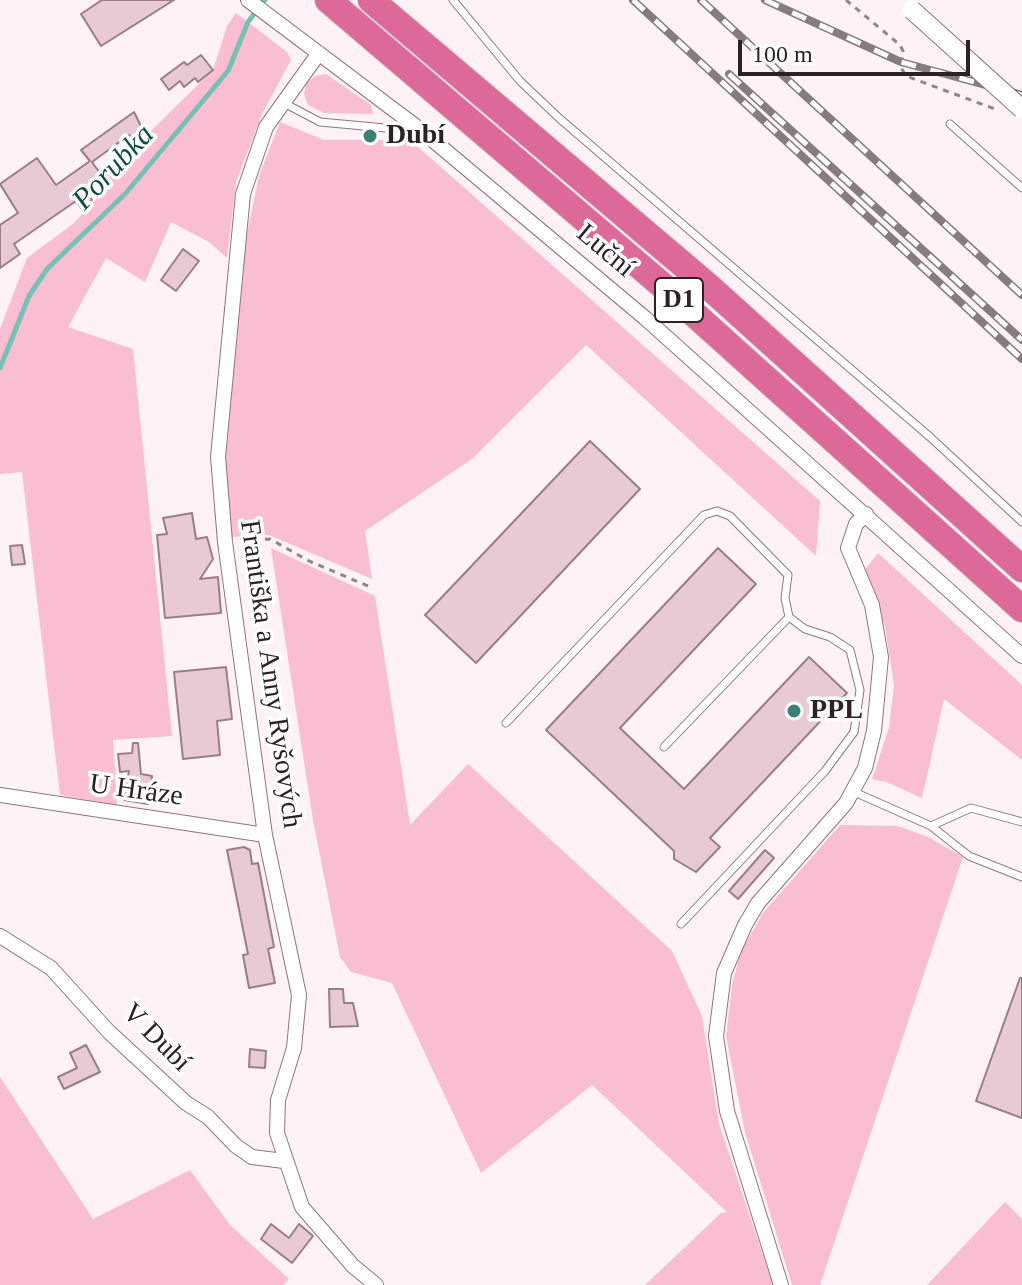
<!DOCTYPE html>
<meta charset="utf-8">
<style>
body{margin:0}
#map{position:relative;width:1022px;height:1285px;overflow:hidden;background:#fef2f6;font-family:"Times New Roman",serif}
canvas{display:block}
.scale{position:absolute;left:738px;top:40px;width:232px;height:36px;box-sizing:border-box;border:4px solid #2c2125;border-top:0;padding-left:10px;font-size:24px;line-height:28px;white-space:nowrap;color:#2c2125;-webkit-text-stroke:6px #fff;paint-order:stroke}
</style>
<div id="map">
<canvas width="1022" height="1285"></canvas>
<div class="scale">100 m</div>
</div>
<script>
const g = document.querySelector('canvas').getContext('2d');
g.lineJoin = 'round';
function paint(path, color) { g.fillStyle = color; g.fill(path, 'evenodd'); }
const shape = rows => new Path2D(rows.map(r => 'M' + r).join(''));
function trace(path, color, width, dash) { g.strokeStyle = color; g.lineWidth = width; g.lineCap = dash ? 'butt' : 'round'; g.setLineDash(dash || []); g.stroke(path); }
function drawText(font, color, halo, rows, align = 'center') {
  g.font = font + ' "Times New Roman",serif'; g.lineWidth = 7; g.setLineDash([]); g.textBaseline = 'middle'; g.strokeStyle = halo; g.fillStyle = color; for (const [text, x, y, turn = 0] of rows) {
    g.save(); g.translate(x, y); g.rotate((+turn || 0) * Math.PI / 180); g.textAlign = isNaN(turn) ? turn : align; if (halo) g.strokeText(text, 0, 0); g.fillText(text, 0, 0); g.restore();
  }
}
const green = shape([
 [236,13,287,52,291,60,262,114,236,182,227,258,209,242,171,222,145,282,106,258,68,327,133,349,172,736,113,740,117,805,60,795,22,472,0,474,0,329,27,258,74,223,97,198,108,173,213,70,227,26],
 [326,74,371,105,373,114,324,113,308,105,304,94,306,84,315,76],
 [280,122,324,140,410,140,820,501,816,556,586,345,472,459,365,531,372,579,269,535,232,537,224,447,244,248,259,176],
 [271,548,375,596,410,825,468,764,672,951,702,1016,719,1124,773,1285,645,1285,721,1213,727,1212,592,1085,481,1173,392,983,351,972,340,957,313,820],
 [878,553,1022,685,1022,760,944,699,922,798,886,782,872,779,889,728,894,685,885,627,864,571],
 [840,825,898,826,928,837,963,857,820,1285,792,1285,745,1132,726,1036,732,985,741,951,763,913],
 [0,1077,93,1219,190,1170,230,1225,289,1279,283,1285,0,1285],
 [1005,1202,1022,1219,1022,1285,927,1285]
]);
const stream = shape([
 [0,368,29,296,47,269,125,194,228,71,248,22,265,0]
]);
const building = shape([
 [102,0,174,0,101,46,81,14,102,0],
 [201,55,213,70,198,82,195,78,184,87,180,81,169,90,161,79,184,62,187,65,201,55],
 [134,112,143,130,132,138,129,135,92,162,104,179,86,191,92,200,81,208,76,201,14,244,20,254,0,268,0,225,18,213,0,184,37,158,56,185,90,161,81,150,134,112],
 [183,249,199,261,176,291,161,280,183,249],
 [590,441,640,489,476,663,425,615,590,441],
 [192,513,196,539,207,537,213,559,200,579,218,577,221,613,165,618,157,535,167,534,163,518,192,513],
 [22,545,25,564,12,565,10,546,22,545],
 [718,548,756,584,620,728,684,789,809,657,847,693,710,838,720,847,696,872,674,859,674,851,546,730,718,548],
 [226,667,232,719,217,721,220,755,183,759,174,672,226,667],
 [133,743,138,743,141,774,152,776,148,804,124,800,129,771,120,772,118,754,132,753,133,743],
 [244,847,250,850,252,864,258,863,274,947,268,949,275,983,249,988,243,955,248,954,227,850,244,847],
 [765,850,774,858,738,899,729,891,765,850],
 [1020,978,1022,978,1022,1118,976,1101,1020,978],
 [329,989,343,989,344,1003,353,1003,358,1026,330,1027,329,989],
 [86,1045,100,1072,64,1089,58,1077,77,1068,70,1053,86,1045],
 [250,1049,266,1051,265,1068,249,1067,250,1049],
 [271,1224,289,1238,299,1224,313,1236,292,1263,261,1239,271,1224]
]);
const path = shape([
 [846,0,900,45,904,53,900,66,906,76,995,109],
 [241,541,270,539,309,561,368,586]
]);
const service = shape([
 [453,0,520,81,559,118,930,437,1022,522],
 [284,103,320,122,418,131],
 [950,124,1022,188],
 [506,723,704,515,717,511,730,516,788,575,785,598,789,617,805,629,830,637,850,650,860,690,854,732,825,771,681,924],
 [664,747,789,617],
 [852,791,931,826,969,856,1022,877],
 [931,826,971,808,1022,822]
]);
const minor = shape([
 [248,0,422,131,645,318,1022,656],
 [319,53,266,127,243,194,218,457,225,542,265,835,299,995,294,1048,278,1100,277,1133,302,1207,353,1266,376,1285],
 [0,795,265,835],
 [0,936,51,968,109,1032,186,1103,208,1117,236,1146,252,1157,284,1161],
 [781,1285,727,1111,716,1036,724,973,745,925,758,903,846,803,865,768,874,731,881,657,872,605,848,548,856,524,866,514]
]);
const motorway = shape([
 [328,0,663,286,1022,609],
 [371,0,707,285,1022,569]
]);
const rail = shape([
 [633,0,1022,359],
 [701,0,1022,295],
 [765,0,901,62,1022,95],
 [729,74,1022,340]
]);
const tertiaryBridge = shape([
 [912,10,1022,109]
]);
const markers = [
 [370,136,8,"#3b8075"],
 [794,711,8,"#3b8075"]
];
const shields = [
 [679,300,48]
];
const shieldNames = [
 ["D1",679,300]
];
const poiNames = [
 ["Dubí",386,136],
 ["PPL",810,711]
];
const streetNames = [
 ["Luční",605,251,40],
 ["Františka a Anny Ryšových",270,674,82],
 ["U Hráze",136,791,8],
 ["V Dubí",156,1038,45]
];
const waterNames = [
 ["Porubka",114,168,-47]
];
paint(green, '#fabed2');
trace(stream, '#78c0b3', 5);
paint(building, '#e7cad3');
trace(building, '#997e87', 2);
trace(service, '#8f747d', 9);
trace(minor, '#8f747d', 16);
trace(motorway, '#d5d3d3', 28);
trace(path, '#908589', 3, [6, 6]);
trace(service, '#fff', 7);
trace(minor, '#fff', 14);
trace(motorway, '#dc6997', 26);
trace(rail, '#867b7f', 8);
trace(rail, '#fff', 5, [15]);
trace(tertiaryBridge, '#8f747d', 20, []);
trace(tertiaryBridge, '#fff', 18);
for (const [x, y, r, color] of markers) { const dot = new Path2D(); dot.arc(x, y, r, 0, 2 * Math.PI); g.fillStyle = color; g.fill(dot); trace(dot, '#fff', 3); }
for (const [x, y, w] of shields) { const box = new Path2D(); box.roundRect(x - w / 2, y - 22, w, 44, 6); g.fillStyle = '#fff'; g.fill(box); trace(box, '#2c2125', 2); }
drawText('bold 26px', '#2c2125', null, shieldNames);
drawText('bold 28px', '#2c2125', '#fff', poiNames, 'left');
drawText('28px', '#2c2125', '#fff', streetNames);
drawText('italic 30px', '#0f4e46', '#fff', waterNames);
</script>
